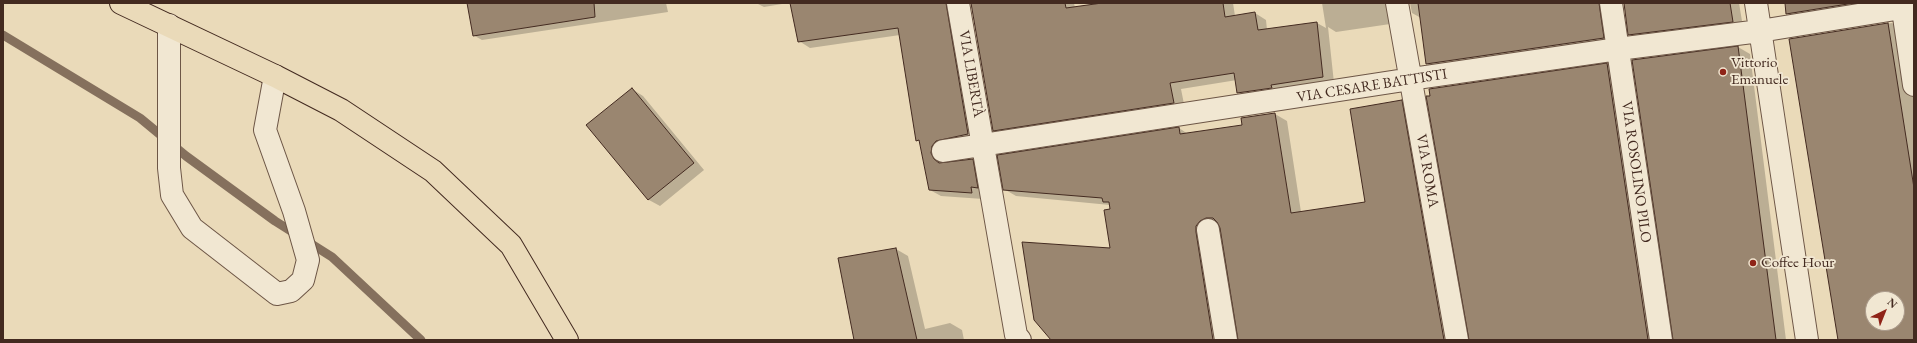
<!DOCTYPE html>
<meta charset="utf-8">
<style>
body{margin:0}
#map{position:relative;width:1917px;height:343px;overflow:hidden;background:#eadab9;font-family:"EB Garamond",serif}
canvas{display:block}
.frame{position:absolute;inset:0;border:4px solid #432a20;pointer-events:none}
.north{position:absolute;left:1865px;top:291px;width:40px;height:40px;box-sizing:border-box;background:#f1e7d2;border:1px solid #ab9b8b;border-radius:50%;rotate:43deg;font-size:11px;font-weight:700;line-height:16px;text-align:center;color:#432a20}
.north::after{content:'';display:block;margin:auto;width:14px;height:18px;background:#8f2418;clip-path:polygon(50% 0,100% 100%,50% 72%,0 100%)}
</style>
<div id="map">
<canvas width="1917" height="343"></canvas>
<div class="frame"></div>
<div class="north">N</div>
</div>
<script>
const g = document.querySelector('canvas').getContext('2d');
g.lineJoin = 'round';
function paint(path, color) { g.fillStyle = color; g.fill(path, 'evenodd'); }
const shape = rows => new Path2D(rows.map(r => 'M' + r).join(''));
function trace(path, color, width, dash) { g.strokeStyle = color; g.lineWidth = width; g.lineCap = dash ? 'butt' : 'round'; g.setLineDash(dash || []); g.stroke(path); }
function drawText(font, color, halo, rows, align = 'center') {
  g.font = font + ' "EB Garamond",serif'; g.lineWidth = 3.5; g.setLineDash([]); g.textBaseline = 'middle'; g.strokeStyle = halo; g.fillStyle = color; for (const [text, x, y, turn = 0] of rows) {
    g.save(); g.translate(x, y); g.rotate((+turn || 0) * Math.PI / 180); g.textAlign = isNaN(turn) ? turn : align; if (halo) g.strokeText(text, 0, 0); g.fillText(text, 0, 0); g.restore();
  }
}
const shadow = shape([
 [468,3,666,3,668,12,482,40,473,35],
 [756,3,788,3,764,7],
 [791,3,959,3,979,141,942,160,943,163,972,160,984,167,983,199,941,196,930,190,921,142,917,140,900,35,810,48,799,41],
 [972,3,1074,3,1075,8,1112,3,1233,3,1235,16,1255,13,1266,20,1267,30,1317,23,1326,28,1322,3,1396,3,1397,23,1336,32,1328,27,1334,83,1250,99,1238,92,1237,80,1181,89,1185,109,1005,137,994,130],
 [1410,3,1610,3,1613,44,1437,69,1427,64,1421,18,1412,13],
 [1625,3,1739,3,1743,27,1640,40,1629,34],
 [1786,3,1894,3,1796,19,1787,13],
 [1892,23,1901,29,1911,93,1914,98,1914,340,1839,340,1790,40],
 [1873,299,1897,299,1897,323,1873,323],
 [1738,47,1750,54,1786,340,1674,340],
 [1607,64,1619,71,1659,340,1470,340],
 [632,89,643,96,704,170,660,206,649,200,588,126],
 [1401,101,1413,108,1455,340,1239,340,1221,228,1218,224,1212,227,1224,340,1052,340,1111,249,1110,205,1016,196,1004,189,1179,128,1188,134,1243,126,1242,119,1275,114,1287,121,1301,212,1366,202],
 [896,249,908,256,925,329,950,323,962,330,964,340,855,340]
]);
const stream = shape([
 [3,35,140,118,186,156,275,221,332,257,421,340]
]);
const building = shape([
 [467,3,594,3,595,17,473,36,467,3],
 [790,3,946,3,968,134,936,141,932,146,931,153,934,159,939,163,973,159,978,188,971,187,972,193,929,190,919,140,916,141,898,28,798,42,790,3],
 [971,3,1065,3,1066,8,1102,3,1223,3,1225,17,1255,12,1258,30,1317,22,1323,77,1271,85,1272,88,1237,93,1234,73,1170,83,1174,103,993,131,971,3],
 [1418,3,1599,3,1604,38,1426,64,1418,3],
 [1624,3,1730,3,1733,22,1628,35,1624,3],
 [1785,3,1854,3,1786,14,1785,3],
 [1888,23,1914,188,1914,340,1838,340,1789,39,1888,23],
 [1873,299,1897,299,1897,323,1873,323,1873,299],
 [1738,46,1776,340,1673,340,1632,60,1738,46],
 [1607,63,1648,340,1469,340,1426,96,1430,96,1429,89,1607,63],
 [632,88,694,163,648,200,586,125,632,88],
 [1402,100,1444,340,1238,340,1220,228,1217,222,1213,218,1206,218,1200,221,1196,226,1196,232,1213,340,1051,340,1034,320,1022,242,1110,248,1104,210,1110,209,1109,202,1103,202,1102,198,1003,190,997,155,1179,127,1180,134,1242,125,1241,118,1275,113,1291,213,1365,202,1350,109,1402,100],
 [896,248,917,340,854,340,838,258,896,248]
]);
const minor = shape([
 [958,3,1016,335,1020,340],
 [1397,3,1457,340],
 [1611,3,1661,340],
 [1756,3,1807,340],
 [1902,3,1914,85],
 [169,25,169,168,172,195,192,228,277,294,291,291,303,280,308,260,294,211,265,130,275,76],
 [943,151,1411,79,1618,49,1760,31,1914,6],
 [1208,230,1226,340]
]);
const major = shape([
 [121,3,275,76,341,110,433,171,511,245,567,340]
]);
const markers = [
 [1723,72,4,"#8f2418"],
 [1753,263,4,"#8f2418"]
];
const poiNames = [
 ["Vittorio",1731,63],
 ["Emanuele",1731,80],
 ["Coffee Hour",1761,263]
];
const streetNames = [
 ["VIA LIBERTÀ",971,74,80],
 ["VIA CESARE BATTISTI",1372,86,-9],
 ["VIA ROMA",1427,171,80],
 ["VIA ROSOLINO PILO",1636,172,82]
];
paint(shadow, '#0003');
trace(stream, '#85705d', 9);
paint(building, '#9a8670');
trace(building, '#432a20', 1);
trace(minor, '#6d5646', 24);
trace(major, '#432a20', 24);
trace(minor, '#f1e7d2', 22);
trace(major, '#eadab9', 22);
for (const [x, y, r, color] of markers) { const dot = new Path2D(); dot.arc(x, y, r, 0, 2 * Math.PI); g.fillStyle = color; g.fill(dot); trace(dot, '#f1e7d2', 1.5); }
drawText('15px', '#432a20', '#f1e7d2', poiNames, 'left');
drawText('15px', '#432a20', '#f1e7d2', streetNames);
</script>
